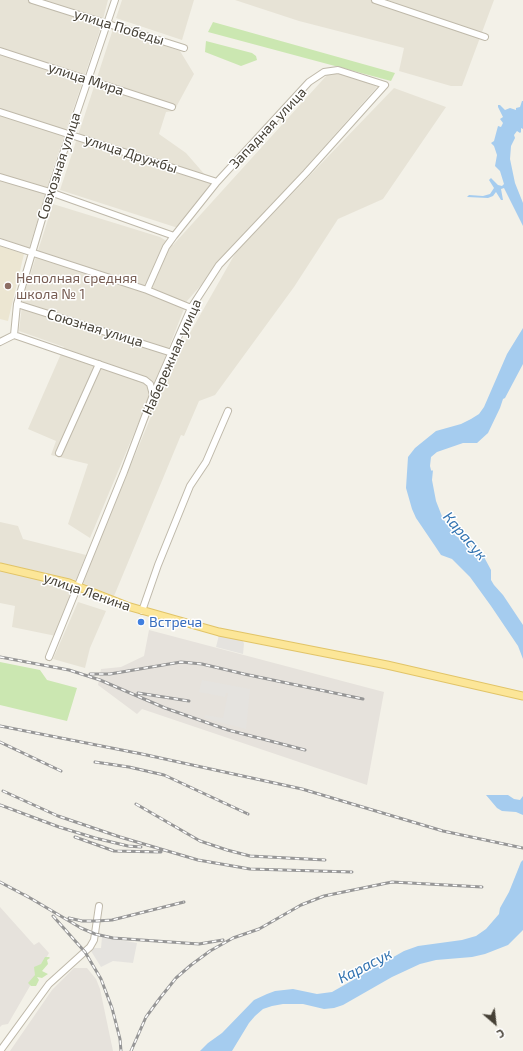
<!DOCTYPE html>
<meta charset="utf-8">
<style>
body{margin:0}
#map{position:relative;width:523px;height:1051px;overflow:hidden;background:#f3f1e8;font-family:"Exo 2",sans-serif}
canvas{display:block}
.north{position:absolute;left:475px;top:1003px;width:40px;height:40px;-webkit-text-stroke:3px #fff;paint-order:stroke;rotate:152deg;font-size:11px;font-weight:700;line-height:16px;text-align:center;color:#464136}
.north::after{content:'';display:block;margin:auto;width:14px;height:18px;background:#464136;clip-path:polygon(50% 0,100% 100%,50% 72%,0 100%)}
</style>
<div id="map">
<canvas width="523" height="1051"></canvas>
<div class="north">С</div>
</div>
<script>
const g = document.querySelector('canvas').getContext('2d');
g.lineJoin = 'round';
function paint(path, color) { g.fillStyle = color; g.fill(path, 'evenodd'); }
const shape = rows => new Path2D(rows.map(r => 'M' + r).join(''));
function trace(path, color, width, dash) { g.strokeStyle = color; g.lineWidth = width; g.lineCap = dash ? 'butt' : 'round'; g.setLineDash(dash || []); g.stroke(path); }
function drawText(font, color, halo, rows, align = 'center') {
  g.font = font + ' "Exo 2",sans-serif'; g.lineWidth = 3; g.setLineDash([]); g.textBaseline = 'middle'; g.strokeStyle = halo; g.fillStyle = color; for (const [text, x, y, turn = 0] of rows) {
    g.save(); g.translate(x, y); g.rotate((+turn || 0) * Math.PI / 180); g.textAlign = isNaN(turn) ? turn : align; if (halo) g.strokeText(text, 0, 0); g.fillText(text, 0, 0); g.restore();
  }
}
const residential = shape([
 [0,0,108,0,101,27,53,169,29,248,0,238],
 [122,0,194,0,182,40,116,18],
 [235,0,494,0,462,86,451,86,399,71,404,48,299,21],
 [113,29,180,51,194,74,174,111,166,112,159,134,186,153,213,184,178,228,60,190],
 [338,71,377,87,187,301,156,381,90,538,68,524,88,464,51,455,56,441,28,429,64,347,19,331,23,297,53,204,160,237,173,245,328,74],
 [394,88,446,107,383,199,338,219,294,287,215,395,199,401,184,436,181,435,114,596,82,583,174,361,236,252],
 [0,522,18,526,23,539,86,555,76,580,0,563],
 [0,569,73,587,56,636,12,627,15,606,0,603],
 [78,602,106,611,90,648,85,668,53,659]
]);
const industrial = shape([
 [149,630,384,692,367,785,142,709,137,714,98,685,101,669,121,667,144,656],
 [0,907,34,945,39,942,49,953,8,1024,2,1025,0,1027],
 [74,968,87,968,96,979,100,989,113,1051,10,1051,52,990]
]);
const education = shape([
 [0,246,24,254,8,321,0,319]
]);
const green = shape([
 [213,22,395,73,391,81,208,32],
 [206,41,252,53,256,56,257,60,241,66,205,52],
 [0,662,40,670,47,680,77,688,67,721,0,705],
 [45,957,49,957,50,958,47,960,48,964,42,971,48,974,42,978,37,977,39,980,36,986,31,986,28,983,35,975,34,967,41,964]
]);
const parking = shape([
 [219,635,243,641,244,644,243,654,216,647],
 [202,680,250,689,246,729,204,718,205,715,223,718,228,693,226,693,225,697,199,692],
 [102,937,137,943,133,963,113,961,101,967,91,951,94,948,101,948]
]);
const water = shape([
 [522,101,523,101,523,129,521,128,521,132,520,133,517,131,514,135,515,138,511,146,510,159,515,183,523,203,523,226,504,188,501,189,503,200,501,200,496,192,493,196,488,198,467,197,469,195,483,196,490,194,494,188,489,180,491,178,498,185,502,186,504,184,500,171,495,166,497,155,494,146,491,143,494,141,498,126,501,127,503,123,500,119,503,117,498,107,498,105,500,105,505,110,510,108,516,110,516,108,520,107],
 [523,328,523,364,505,398,503,399,500,408,488,433,477,443,463,443,437,452,431,457,430,466,431,470,432,471,433,470,432,480,436,501,443,519,456,536,470,545,484,557,491,570,491,580,494,585,503,595,523,625,523,659,518,646,491,606,470,577,452,559,441,555,435,546,416,518,412,509,406,488,408,457,415,448,436,431,461,424,471,419,479,414,484,407,507,354],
 [486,795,508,795,514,799,520,800,523,796,523,815,516,812,502,811,497,808],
 [523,860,523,930,508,945,485,954,472,957,436,960,420,964,392,977,343,1005,334,1008,324,1009,303,1004,283,1004,272,1006,263,1009,255,1016,249,1023,232,1051,200,1051,208,1043,222,1033,254,1000,267,994,275,991,293,989,317,994,332,992,404,951,418,946,462,940,476,936,486,929,499,914,500,908,509,892,521,862]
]);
const minor = shape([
 [32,0,184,48],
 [375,0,485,37],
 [0,51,172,107],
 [0,112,217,182],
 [0,177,50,192,174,236],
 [0,242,147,290,191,308],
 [17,304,172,353],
 [14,335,145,380,150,384,153,395],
 [0,342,14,335,17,304,32,253,50,192,115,0],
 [59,453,99,364],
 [142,611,158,565,190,486,206,462,228,411],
 [49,657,124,472,153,395,191,308,219,265,306,173,385,85,338,70,324,72,309,82,217,182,174,236,166,247,147,290],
 [0,1051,49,984,90,947,94,940,99,906]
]);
const major = shape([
 [0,567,69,583,127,606,219,632,387,665,523,696]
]);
const rail = shape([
 [0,657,69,670,100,680,165,708,228,730,305,750],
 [90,674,110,674,181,662,202,664,244,674,363,699],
 [138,693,189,701],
 [0,726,142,754,302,789,443,831,523,848],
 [0,742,61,771],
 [95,762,129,767,164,775,248,814],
 [3,791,58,816,120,837,198,860,250,869,352,872],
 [136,804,200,841,227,850,250,856,325,860],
 [0,805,59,827,95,838,128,846,141,847],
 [75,837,114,851,161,852],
 [0,882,30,898],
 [25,895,81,928,95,934,113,938,199,944,223,940],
 [53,916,85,952,101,979,112,1008,120,1039,121,1051],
 [69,918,82,921,97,921,112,920,184,902],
 [131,1051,146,1017,160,998,176,978,191,965,210,951,233,938,259,929,301,905,324,896,392,882,482,887]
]);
const markers = [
 [8,286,4,"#8d6e63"],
 [141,622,4,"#3f7fe0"]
];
const streetNames = [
 ["улица Победы",119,27,17],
 ["улица Мира",86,79,18],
 ["Западная улица",268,128,-47],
 ["улица Дружбы",131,154,18],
 ["Совхозная улица",59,166,-72],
 ["Союзная улица",95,328,17],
 ["Набережная улица",172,357,-66],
 ["улица Ленина",87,592,19]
];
const educationNames = [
 ["Неполная средняя",16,278],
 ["школа № 1",16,294]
];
const shopNames = [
 ["Встреча",149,622]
];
const waterNames = [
 ["Карасук",465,536,49],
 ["Карасук",365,966,-27]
];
paint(residential, '#e7e3d6');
paint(industrial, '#e6e2dc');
paint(education, '#ece6d2');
paint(green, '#cbe7b1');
paint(parking, '#e5e3df');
paint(water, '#a5ccef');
trace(minor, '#bfb9aa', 8);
trace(major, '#e1c468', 9);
trace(minor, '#fff', 6);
trace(major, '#fce698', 7);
trace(rail, '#969696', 3);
trace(rail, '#fff', 1.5, [4.5]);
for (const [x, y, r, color] of markers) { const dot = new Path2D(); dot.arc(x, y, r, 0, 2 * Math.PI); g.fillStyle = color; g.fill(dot); trace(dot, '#fff', 1.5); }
drawText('14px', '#464136', '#fff', streetNames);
drawText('14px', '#785e54', '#fff', educationNames, 'left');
drawText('14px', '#366cbe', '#fff', shopNames, 'left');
drawText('italic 15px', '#3273b0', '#fff', waterNames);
</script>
